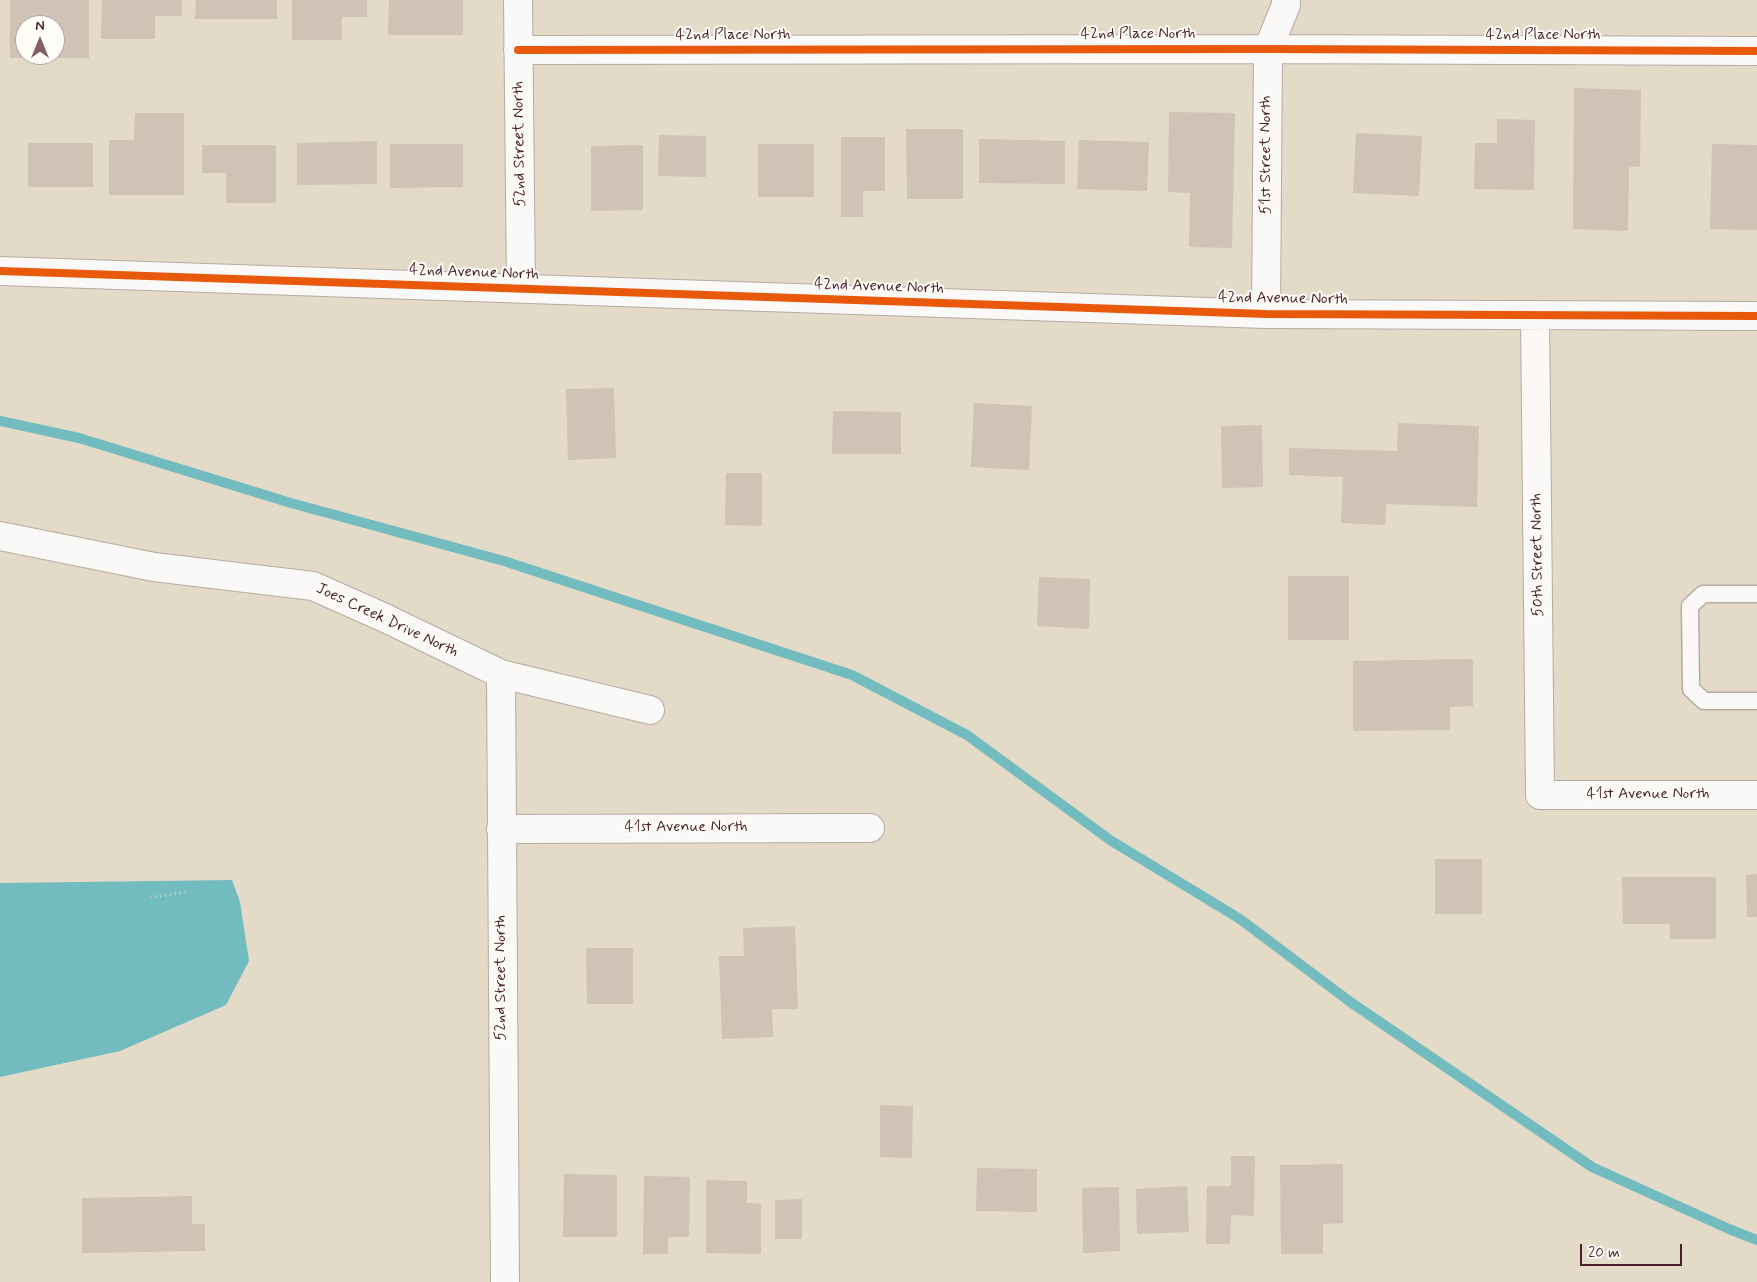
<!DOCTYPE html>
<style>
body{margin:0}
#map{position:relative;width:1757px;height:1282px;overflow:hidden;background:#e3dac8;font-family:Mynerve,sans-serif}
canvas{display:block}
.north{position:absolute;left:15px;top:15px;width:50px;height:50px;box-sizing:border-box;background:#fdfcf7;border:1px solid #b5a4a5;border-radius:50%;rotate:0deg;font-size:14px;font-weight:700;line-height:20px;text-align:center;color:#4a1f2b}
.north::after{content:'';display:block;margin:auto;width:18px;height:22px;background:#806062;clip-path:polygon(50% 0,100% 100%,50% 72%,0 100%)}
.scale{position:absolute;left:1580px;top:1244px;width:102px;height:22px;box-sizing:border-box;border:2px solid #4a1f2b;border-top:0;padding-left:6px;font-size:15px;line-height:18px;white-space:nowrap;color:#4a1f2b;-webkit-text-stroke:4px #fdfcf7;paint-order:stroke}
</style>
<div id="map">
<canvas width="1757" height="1282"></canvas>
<div class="north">N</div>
<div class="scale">20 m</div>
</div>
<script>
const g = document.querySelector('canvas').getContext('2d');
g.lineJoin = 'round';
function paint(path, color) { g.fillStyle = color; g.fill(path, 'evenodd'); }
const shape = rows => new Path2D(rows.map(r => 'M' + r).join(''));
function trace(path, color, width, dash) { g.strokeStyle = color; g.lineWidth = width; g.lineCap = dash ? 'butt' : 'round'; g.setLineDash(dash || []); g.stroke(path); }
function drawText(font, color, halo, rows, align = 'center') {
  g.font = font + ' Mynerve,sans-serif'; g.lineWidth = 4; g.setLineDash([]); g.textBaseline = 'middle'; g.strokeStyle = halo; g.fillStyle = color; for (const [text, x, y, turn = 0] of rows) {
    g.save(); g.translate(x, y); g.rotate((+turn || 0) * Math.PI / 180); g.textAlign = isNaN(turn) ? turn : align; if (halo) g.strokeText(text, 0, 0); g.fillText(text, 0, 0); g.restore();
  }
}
const water = shape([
 [232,880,240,902,249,961,226,1005,120,1051,0,1077,0,883]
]);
const stream = shape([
 [0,421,79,438,291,503,504,561,852,675,967,735,1110,840,1240,919,1349,1001,1592,1167,1729,1229,1757,1240]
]);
const building = shape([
 [10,0,89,0,89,58,10,58],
 [25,25,55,25,55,55,25,55],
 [102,0,182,0,182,16,155,16,155,39,101,39],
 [196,0,277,0,277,19,195,19],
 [292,0,367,0,367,17,342,17,342,40,292,40],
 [389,0,463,0,463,35,388,35],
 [1574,88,1641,90,1640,167,1629,166,1628,231,1573,229],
 [1169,112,1235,113,1232,248,1189,247,1190,193,1168,192],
 [135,113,184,113,184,195,109,195,109,140,134,140],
 [1497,119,1535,120,1534,190,1474,189,1475,143,1497,143],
 [906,129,963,129,963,199,907,199],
 [1356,133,1422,136,1419,196,1353,193],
 [659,135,706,136,706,177,658,176],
 [841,137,885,137,885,191,863,191,863,217,841,217],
 [979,139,1065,141,1065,184,979,183],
 [1079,140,1149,142,1147,191,1077,189],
 [377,141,377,184,297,185,297,143],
 [28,143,93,143,93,187,28,187],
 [390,144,463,144,463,187,390,188],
 [758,144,814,144,814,197,758,197],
 [1712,144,1757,145,1757,230,1710,229],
 [202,145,276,145,276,203,226,203,226,173,202,173],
 [643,145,643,210,591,211,591,146],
 [614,388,616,458,568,460,566,389],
 [974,403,1032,406,1029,470,971,467],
 [833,411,901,412,901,454,832,454],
 [1398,423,1479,426,1477,507,1386,504,1385,525,1341,523,1343,477,1289,475,1289,448,1397,451],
 [1262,425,1263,487,1222,488,1221,426],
 [726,473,762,473,762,526,725,525],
 [1288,576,1349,576,1349,640,1288,640],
 [1039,577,1090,579,1089,629,1037,626],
 [1473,659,1473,706,1450,707,1450,730,1353,731,1353,661],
 [1435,859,1482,859,1482,914,1435,914],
 [1757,874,1757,917,1747,917,1746,875],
 [1622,877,1716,877,1716,939,1670,939,1670,924,1623,924],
 [795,926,798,1009,772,1009,773,1037,722,1039,719,956,744,956,743,928],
 [586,948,633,948,633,1004,587,1004],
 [880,1105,913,1106,912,1158,880,1157],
 [1231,1156,1255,1156,1254,1216,1231,1215,1230,1244,1206,1244,1207,1186,1231,1186],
 [1343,1164,1343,1223,1323,1224,1323,1254,1281,1254,1280,1165],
 [977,1168,1037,1169,1037,1212,976,1211],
 [564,1174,617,1175,617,1237,563,1237],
 [644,1176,690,1177,689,1237,668,1237,668,1254,643,1254],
 [706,1180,747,1181,747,1203,761,1204,761,1254,706,1253],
 [1187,1186,1189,1232,1137,1234,1136,1189],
 [1119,1187,1120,1251,1083,1253,1082,1188],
 [192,1196,192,1224,205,1224,205,1251,82,1253,82,1198],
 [802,1199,802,1239,775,1239,775,1200]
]);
const path = shape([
 [150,897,188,892]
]);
const service = shape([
 [1757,594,1703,594,1690,606,1691,689,1704,701,1757,701]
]);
const minor = shape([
 [518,0,521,288],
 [518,50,1268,49,1757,51],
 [0,271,1266,314,1757,316],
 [1266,314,1268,49,1286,5,1286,0],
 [1535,315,1540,795,1757,795],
 [0,536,154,567,313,586,385,618,501,674,650,710],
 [501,674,505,1282],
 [501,829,870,828]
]);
const cycleway = shape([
 [518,50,1268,49,1757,51],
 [0,271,1266,314,1757,316]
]);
const streetNames = [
 ["42nd Place North",1138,35],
 ["42nd Place North",733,36],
 ["42nd Place North",1543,36],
 ["52nd Street North",520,144,-91],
 ["51st Street North",1267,155,-90],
 ["42nd Avenue North",474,273,2],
 ["42nd Avenue North",879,287,2],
 ["42nd Avenue North",1283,299,1],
 ["50th Street North",1538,555,-91],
 ["Joes Creek Drive North",387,621,25],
 ["41st Avenue North",1648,795],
 ["41st Avenue North",686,828],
 ["52nd Street North",502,978,-90]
];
paint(water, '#72bcc0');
trace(stream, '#72bcc0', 10);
paint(building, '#d0c2b5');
trace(service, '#b5aba1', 19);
trace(minor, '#b5aba1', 30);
trace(path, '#d5d0cb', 3, [1, 4]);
trace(service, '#fbf9f7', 16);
trace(minor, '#fbf9f7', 28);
trace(cycleway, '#e8590c', 8);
drawText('16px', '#4a1f2b', '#fdfcf7', streetNames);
</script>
